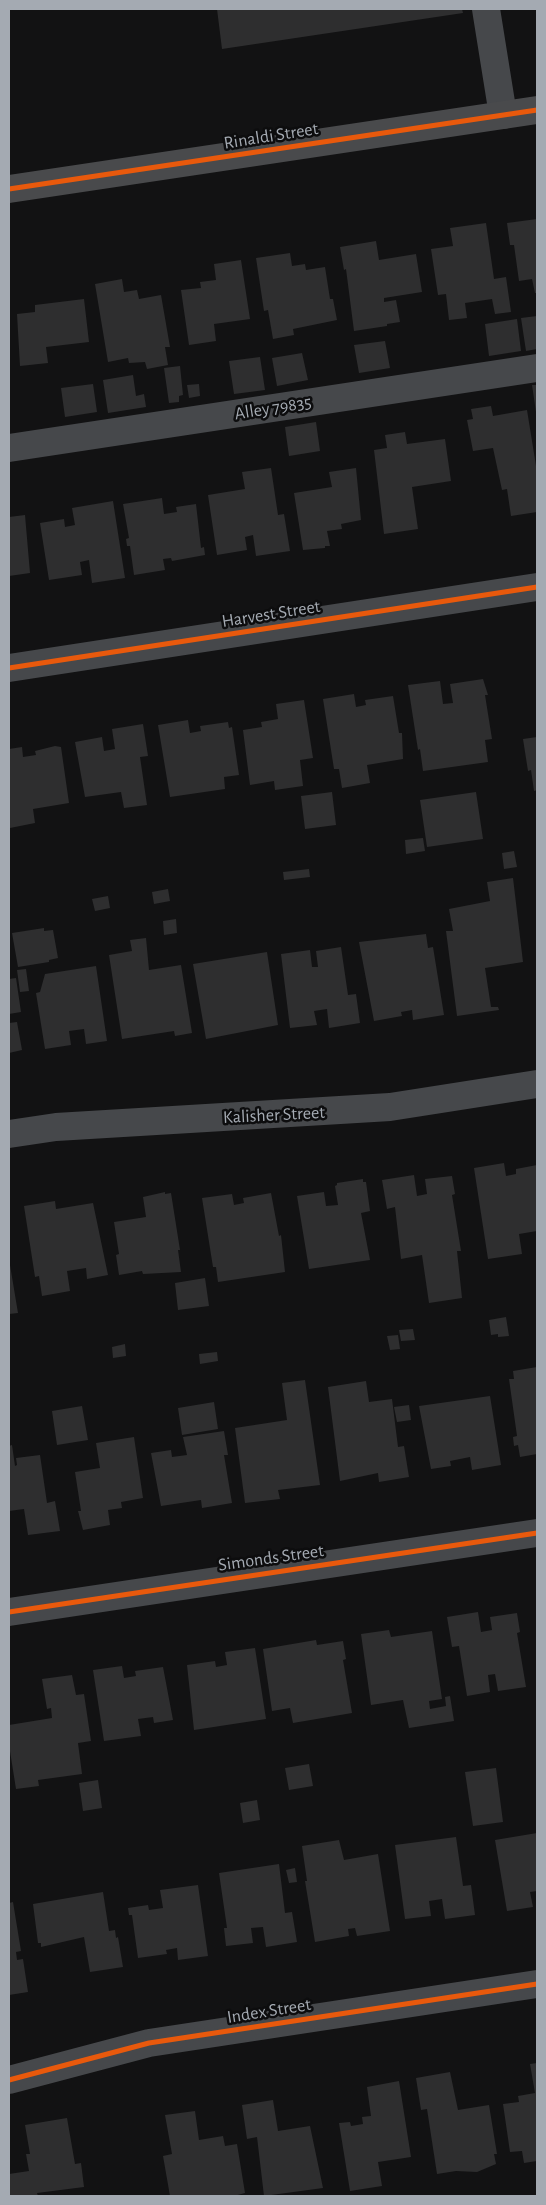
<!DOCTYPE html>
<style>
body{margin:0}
#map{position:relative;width:546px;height:2205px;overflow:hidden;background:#121213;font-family:"Alegreya Sans",sans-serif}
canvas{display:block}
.frame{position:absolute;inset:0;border:10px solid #a4aab2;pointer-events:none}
</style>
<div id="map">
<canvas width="546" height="2205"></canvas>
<div class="frame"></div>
</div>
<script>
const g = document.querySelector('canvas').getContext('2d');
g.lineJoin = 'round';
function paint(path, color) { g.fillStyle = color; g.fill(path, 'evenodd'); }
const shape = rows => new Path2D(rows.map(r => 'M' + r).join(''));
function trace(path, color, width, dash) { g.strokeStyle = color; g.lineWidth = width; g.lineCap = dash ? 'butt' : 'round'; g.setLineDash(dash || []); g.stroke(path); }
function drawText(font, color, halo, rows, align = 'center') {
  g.font = font + ' "Alegreya Sans",sans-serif'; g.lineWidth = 5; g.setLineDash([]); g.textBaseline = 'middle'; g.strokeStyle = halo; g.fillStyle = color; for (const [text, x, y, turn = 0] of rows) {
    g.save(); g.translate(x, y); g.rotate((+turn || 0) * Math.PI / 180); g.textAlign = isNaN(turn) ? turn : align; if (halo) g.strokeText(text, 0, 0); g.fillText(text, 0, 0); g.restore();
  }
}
const building = shape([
 [217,9,462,9,463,13,222,49],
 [537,219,537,293,535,293,532,279,519,281,514,245,510,245,507,223],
 [486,223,494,279,506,277,511,312,495,314,492,299,465,303,467,318,449,320,446,294,438,295,431,249,453,246,450,228],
 [376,241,379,260,416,254,422,292,384,298,384,302,396,300,400,322,387,324,387,326,354,331,346,269,344,270,340,247],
 [290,253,292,266,305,264,306,270,325,267,330,299,333,299,337,320,293,329,294,335,273,339,268,310,264,311,256,258],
 [241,260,250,319,214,324,216,341,189,345,181,290,201,288,200,282,216,280,214,264],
 [122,279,124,292,137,290,139,299,161,295,170,347,165,347,168,365,147,369,145,362,129,363,128,358,108,362,95,284],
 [84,299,89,342,46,347,48,363,20,366,17,314,35,312,35,305],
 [537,316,537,349,526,351,521,318],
 [517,319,521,351,489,356,485,324],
 [385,341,390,368,359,373,354,345],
 [302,353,308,380,277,386,272,358],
 [260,357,265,390,234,394,229,361],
 [180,366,183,395,179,396,179,402,169,403,164,368],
 [133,375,136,396,144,394,146,407,108,413,103,380],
 [93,384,97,412,65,417,61,388],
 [199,384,200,396,189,398,187,385],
 [532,385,537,385,537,412,536,412],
 [491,406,493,416,527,410,537,472,537,512,511,516,507,489,502,490,493,448,473,451,467,420,473,419,471,409],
 [316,422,320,451,289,456,285,427],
 [405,432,407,444,445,439,451,481,412,487,418,529,384,534,374,450,387,448,385,435],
 [271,468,278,515,284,514,290,551,256,556,253,535,245,537,247,550,217,555,208,495,245,489,242,472],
 [356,468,361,520,341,524,342,529,327,531,330,546,325,546,325,548,303,550,294,493,332,487,329,472],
 [162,498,164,514,177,512,176,507,196,504,201,548,204,547,205,555,172,561,171,558,163,559,165,570,134,575,130,546,127,546,126,539,129,538,123,504],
 [113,501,125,578,92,583,89,560,80,562,82,575,49,580,40,523,64,519,65,527,75,525,72,508],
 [25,515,30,573,9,576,9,517],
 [483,679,488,695,485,695,492,739,485,740,488,762,423,771,420,749,418,750,408,685,440,681,443,704,453,703,450,684],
 [354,694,356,707,366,705,365,700,393,696,399,733,402,733,403,759,367,765,370,783,342,788,339,769,334,769,323,699],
 [304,700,313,758,300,760,303,786,275,790,274,781,250,785,243,730,262,727,261,722,278,719,276,704],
 [188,720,190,733,201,731,200,726,228,722,229,728,232,727,239,775,224,777,225,789,170,797,158,725],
 [143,724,148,756,140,757,147,805,124,808,121,792,85,797,75,742,102,737,104,751,115,749,112,729],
 [537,737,537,790,534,791,531,770,528,771,523,739],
 [55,746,61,747,69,803,33,809,35,823,10,828,9,749,22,747,23,757,36,755,35,751],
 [332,792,336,825,305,829,301,796],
 [476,792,483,839,427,847,420,800],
 [423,838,425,851,406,854,405,840],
 [514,851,517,867,504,869,502,853],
 [309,869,310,877,284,880,283,872],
 [513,878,523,962,485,968,491,1007,498,1007,499,1010,457,1016,446,931,453,931,449,909,490,901,487,882],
 [168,889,170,901,154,904,152,892],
 [108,896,110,908,95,911,92,899],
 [176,919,177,933,164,935,163,921],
 [44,928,44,931,53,930,58,958,49,960,49,962,18,967,12,933],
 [426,934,428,948,433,947,444,1015,413,1020,412,1010,401,1012,402,1016,374,1021,359,942],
 [146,938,149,970,181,965,192,1033,175,1036,174,1031,122,1039,109,955,132,951,130,940],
 [341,947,348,995,356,994,360,1023,329,1028,327,1009,314,1011,317,1025,290,1028,281,954,310,950,312,967,318,967,316,951],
 [267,952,278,1025,206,1039,193,964],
 [96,966,107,1041,86,1044,84,1029,69,1031,71,1045,45,1049,36,993,40,992,45,974],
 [26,969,29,991,20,992,17,970],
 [16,978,21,1012,9,1014,9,979],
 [17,1022,22,1050,9,1053,9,1023],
 [504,1163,506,1176,516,1174,516,1169,537,1165,537,1231,519,1234,522,1254,488,1259,474,1168],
 [414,1175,417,1196,427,1194,425,1179,452,1176,455,1194,452,1195,461,1251,457,1251,462,1298,429,1303,422,1255,401,1259,395,1207,387,1209,382,1180],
 [363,1179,363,1182,366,1182,370,1211,361,1213,370,1260,309,1269,297,1196,324,1192,326,1206,338,1205,335,1186,337,1185,337,1183],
 [165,1192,165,1194,171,1193,180,1250,178,1250,181,1272,143,1274,142,1271,119,1275,116,1255,119,1254,114,1222,146,1217,143,1197],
 [271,1193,279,1236,281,1235,285,1272,218,1282,216,1267,213,1267,202,1198,232,1194,234,1205,244,1203,243,1198],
 [55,1201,56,1209,93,1203,108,1275,87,1279,86,1268,67,1271,70,1291,42,1296,39,1276,35,1277,24,1206],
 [9,1259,18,1313,9,1314],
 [205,1278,209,1306,178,1310,175,1283],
 [506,1317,509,1336,498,1337,498,1334,491,1335,489,1320],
 [413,1329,415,1340,401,1341,399,1330],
 [398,1335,400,1349,390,1350,387,1336],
 [125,1344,126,1356,113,1358,112,1347],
 [217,1352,218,1361,200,1364,199,1354],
 [537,1367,537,1454,520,1457,518,1445,514,1446,513,1437,517,1436,509,1379,514,1379,513,1371],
 [305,1380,320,1485,278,1490,280,1499,245,1503,235,1428,287,1420,282,1383],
 [366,1381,369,1402,392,1399,398,1447,404,1446,409,1477,379,1482,378,1473,340,1481,328,1387],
 [490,1396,501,1465,472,1470,470,1457,450,1461,451,1466,431,1469,419,1406],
 [214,1402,218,1429,182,1435,178,1408],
 [409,1405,411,1420,397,1422,394,1407],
 [82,1406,88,1440,57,1445,52,1411],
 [224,1431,228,1455,224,1455,232,1503,202,1508,201,1500,161,1506,151,1453,171,1450,172,1457,187,1455,183,1437],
 [134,1437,143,1498,121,1502,122,1508,108,1510,110,1525,83,1530,78,1511,81,1511,75,1472,100,1468,96,1443],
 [12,1445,15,1466,17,1465,16,1458,40,1455,47,1503,55,1501,60,1531,28,1535,24,1509,9,1511,9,1446],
 [478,1612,481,1632,492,1630,490,1617,517,1613,520,1632,517,1633,526,1687,498,1691,495,1674,488,1675,490,1692,467,1696,459,1646,452,1647,447,1617],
 [389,1630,391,1637,432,1631,442,1699,429,1701,430,1709,446,1706,445,1697,450,1696,454,1721,409,1728,403,1700,371,1705,361,1634],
 [316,1640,317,1645,343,1641,346,1659,343,1660,352,1713,293,1723,290,1708,272,1711,263,1649],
 [255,1648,266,1719,194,1730,187,1665,215,1661,216,1667,227,1665,225,1652],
 [122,1666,124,1678,136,1676,135,1671,163,1667,173,1720,154,1723,153,1717,138,1719,141,1736,104,1741,93,1670],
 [72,1675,76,1695,84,1694,91,1741,78,1743,82,1774,38,1780,39,1786,16,1789,9,1745,9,1725,52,1718,51,1708,47,1709,42,1679],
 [309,1764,313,1786,289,1790,285,1768],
 [496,1768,503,1822,473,1826,465,1772],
 [98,1780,102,1808,83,1811,79,1783],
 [257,1800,260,1820,243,1823,240,1803],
 [537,1833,537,1891,530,1892,533,1907,507,1911,495,1840],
 [456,1837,463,1886,471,1885,475,1915,445,1919,442,1899,429,1901,431,1916,405,1919,395,1845],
 [339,1840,344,1860,378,1854,390,1931,357,1936,355,1928,348,1929,349,1936,315,1942,305,1881,307,1881,302,1846],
 [279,1864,285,1913,292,1912,297,1942,266,1947,263,1927,251,1928,253,1943,226,1946,224,1928,227,1928,219,1873],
 [295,1868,297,1882,289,1883,286,1870],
 [198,1885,208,1956,178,1960,177,1948,166,1950,167,1954,138,1958,132,1915,129,1915,128,1908,148,1905,149,1910,163,1908,160,1890],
 [103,1892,109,1931,115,1930,116,1938,118,1937,123,1967,90,1972,84,1937,41,1947,41,1943,38,1943,33,1904],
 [13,1902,21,1951,16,1952,17,1960,23,1959,28,1992,9,1995,9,1903],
 [537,2063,537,2161,524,2163,522,2151,510,2152,503,2104,519,2102,518,2096,535,2093,530,2064],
 [450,2072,458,2110,489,2105,497,2154,494,2154,496,2164,477,2172,456,2171,437,2174,427,2109,421,2110,416,2078],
 [399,2081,411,2157,378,2162,382,2186,350,2191,339,2123,350,2122,351,2126,363,2124,362,2117,371,2116,367,2087],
 [273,2100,278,2131,310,2126,323,2188,264,2196,257,2137,247,2139,242,2105],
 [195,2111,199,2140,223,2136,225,2146,237,2144,245,2193,234,2196,170,2196,163,2156,172,2154,165,2115],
 [67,2118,75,2164,81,2163,84,2187,37,2193,38,2196,9,2196,9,2174,29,2171,26,2154,30,2154,25,2125]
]);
const minor = shape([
 [486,9,503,115],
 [9,448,537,368],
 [9,668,537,587],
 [9,1134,56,1127,390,1107,537,1084],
 [9,1612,537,1533],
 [9,2080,149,2043,537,1984]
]);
const major = shape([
 [9,189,537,110]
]);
const cycleway = shape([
 [9,189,537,110],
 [9,668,537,587],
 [9,1612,537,1533],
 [9,2080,149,2043,537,1984]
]);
const streetNames = [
 ["Rinaldi Street",271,136,-9],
 ["Alley 79835",273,408,-9],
 ["Harvest Street",271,614,-9],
 ["Kalisher Street",274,1115,-3],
 ["Simonds Street",271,1558,-8],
 ["Index Street",269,2011,-9]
];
paint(building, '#2e2e2f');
trace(minor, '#46484b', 28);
trace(major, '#494a4c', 28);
trace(cycleway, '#e8590c', 5);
drawText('18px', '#a4aab2', '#0d0d0e', streetNames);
</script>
